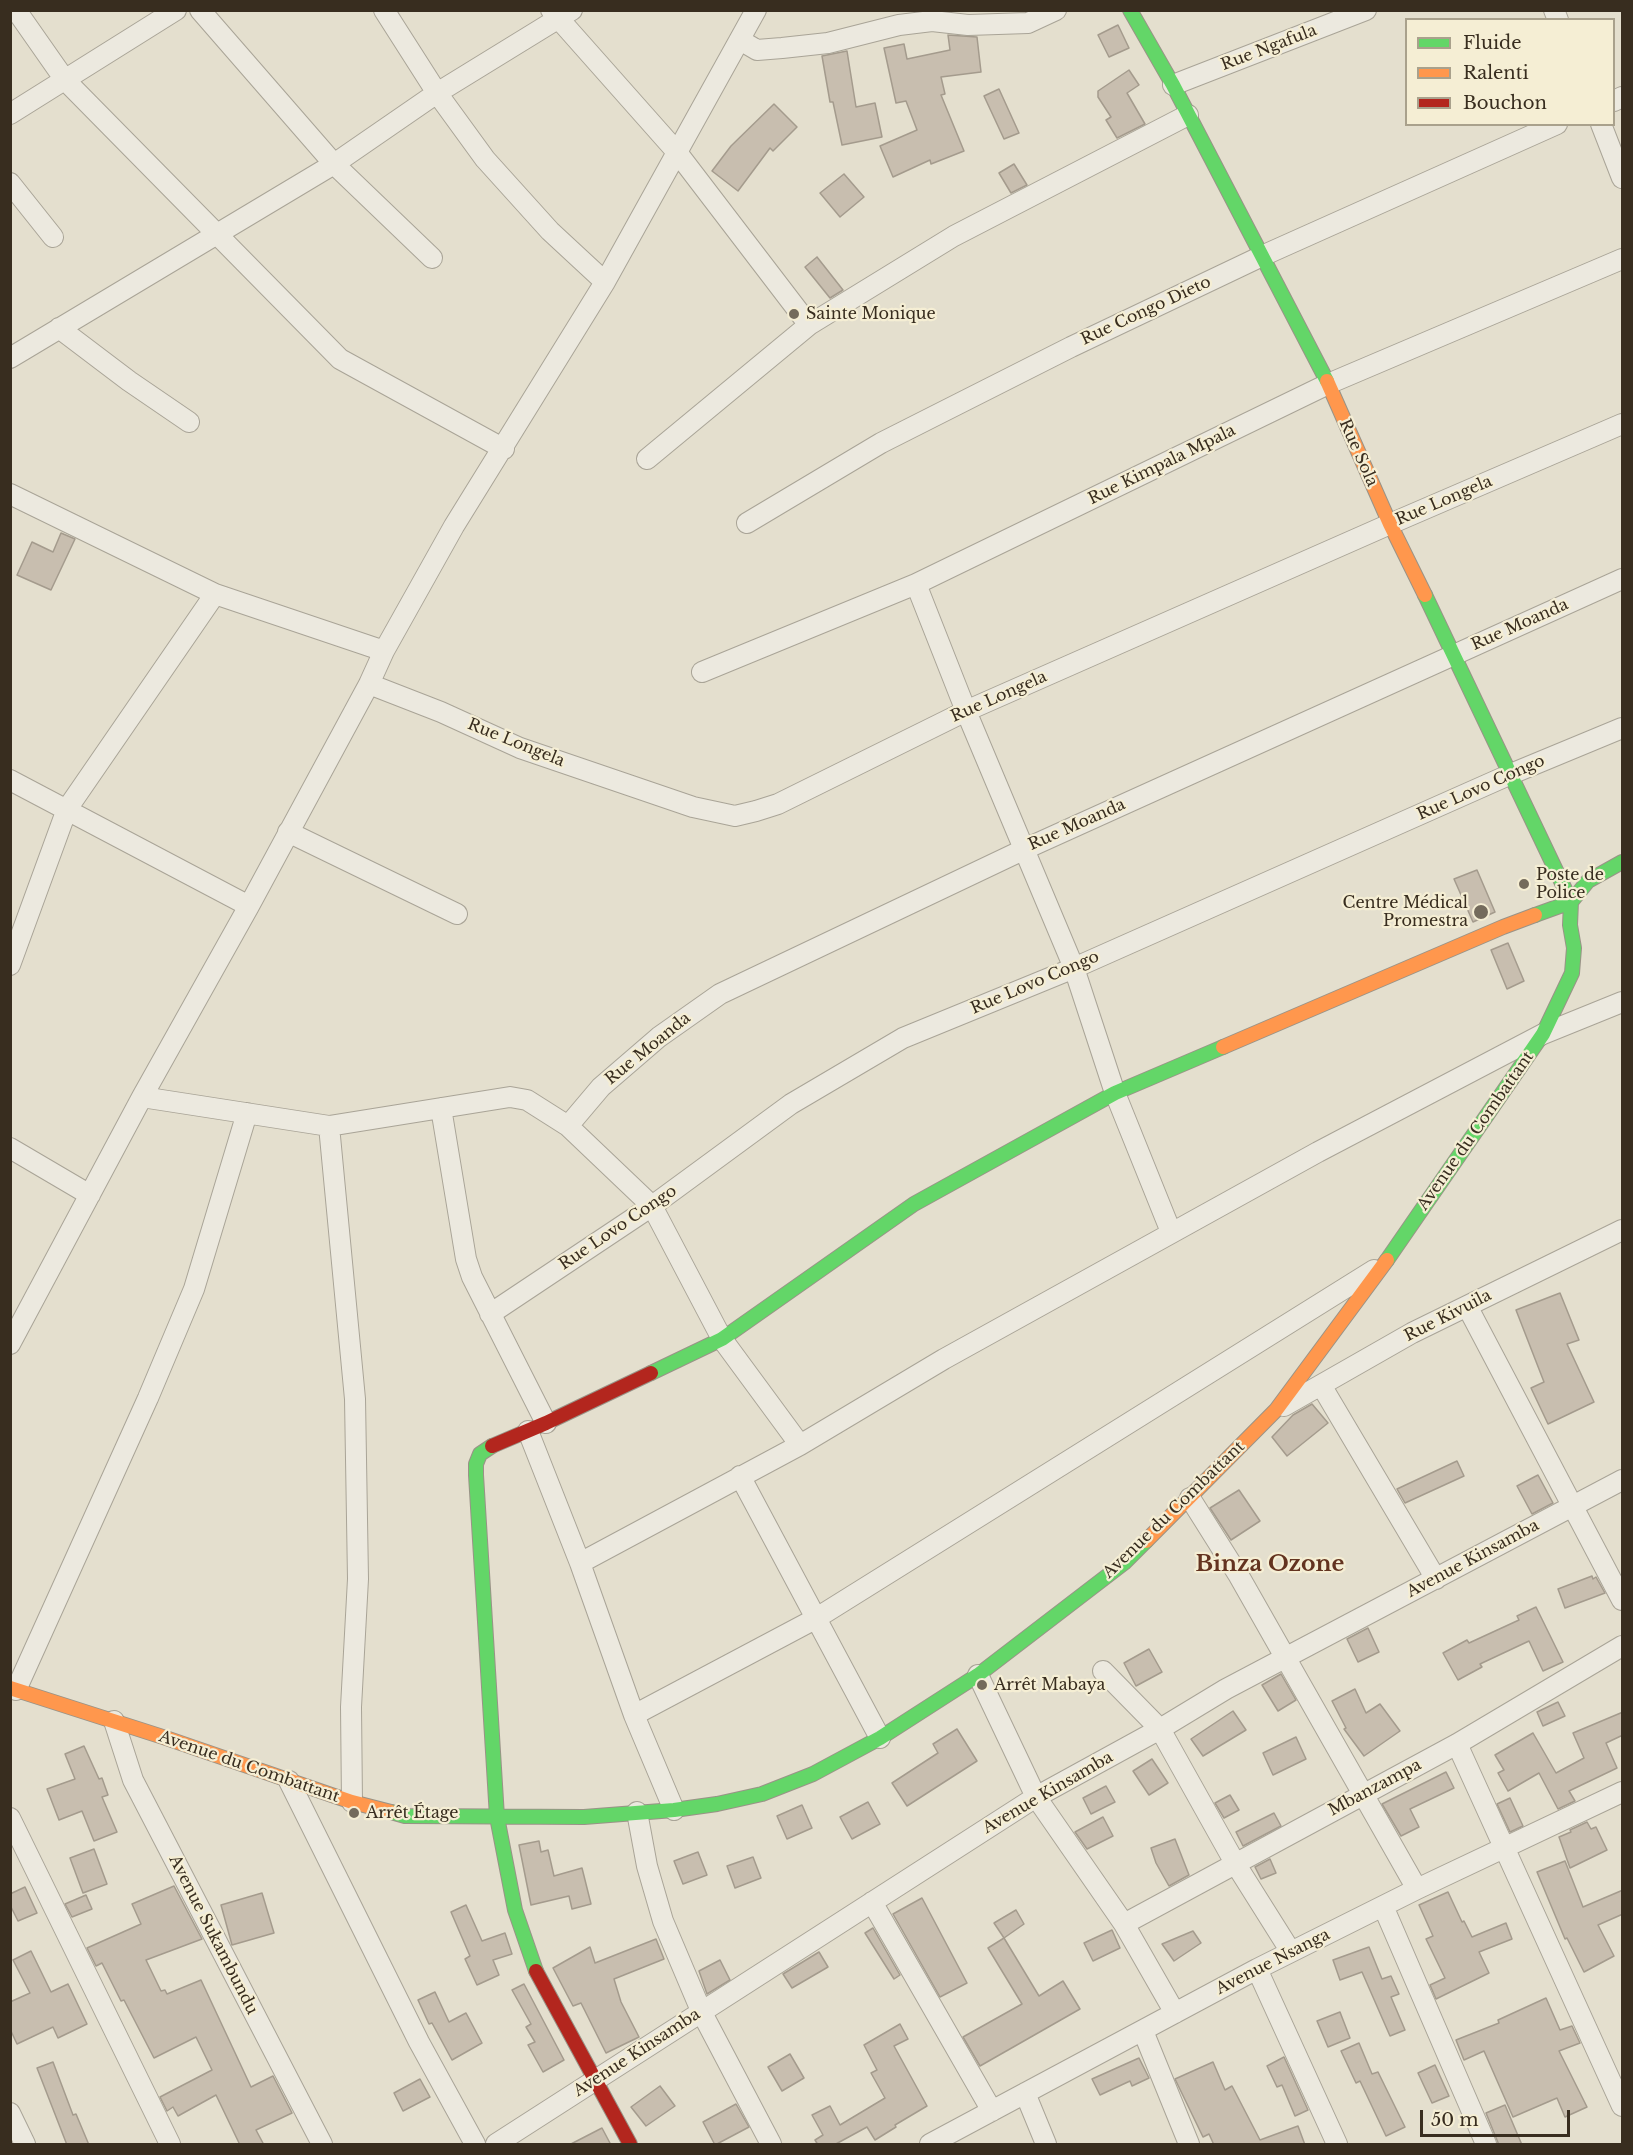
<!DOCTYPE html>
<meta charset="utf-8">
<style>
body{margin:0}
#map{position:relative;width:1633px;height:2155px;overflow:hidden;background:#e4dfce;font-family:"Libre Baskerville",serif}
canvas{display:block}
.frame{position:absolute;inset:0;border:12px solid #382d1f;pointer-events:none}
.legend{position:absolute;left:1405px;top:18px;width:210px;height:108px;box-sizing:border-box;background:#f5eed4;border:2px solid #a9a18c;margin:0;padding:8px 10px;list-style:none;font-size:18px;color:#382d1f}
.legend li{display:flex;align-items:center;gap:12px;height:30px}
.legend b{width:30px;border:2px solid #a9a18c}
.scale{position:absolute;left:1420px;top:2110px;width:150px;height:27px;box-sizing:border-box;border:3px solid #382d1f;border-top:0;padding-left:8px;font-size:18px;line-height:21px;white-space:nowrap;color:#382d1f;-webkit-text-stroke:4px #f5eed4;paint-order:stroke}
</style>
<div id="map">
<canvas width="1633" height="2155"></canvas>
<div class="frame"></div>
<ul class="legend">
<li><b style="height:8px;background:#63d668"></b>Fluide</li>
<li><b style="height:8px;background:#ff974d"></b>Ralenti</li>
<li><b style="height:8px;background:#b3261e"></b>Bouchon</li>
</ul>
<div class="scale">50 m</div>
</div>
<script>
const g = document.querySelector('canvas').getContext('2d');
g.lineJoin = 'round';
function paint(path, color) { g.fillStyle = color; g.fill(path, 'evenodd'); }
const shape = rows => new Path2D(rows.map(r => 'M' + r).join(''));
function trace(path, color, width, dash) { g.strokeStyle = color; g.lineWidth = width; g.lineCap = dash ? 'butt' : 'round'; g.setLineDash(dash || []); g.stroke(path); }
function drawText(font, color, halo, rows, align = 'center') {
  g.font = font + ' "Libre Baskerville",serif'; g.lineWidth = 4.5; g.setLineDash([]); g.textBaseline = 'middle'; g.strokeStyle = halo; g.fillStyle = color; for (const [text, x, y, turn = 0] of rows) {
    g.save(); g.translate(x, y); g.rotate((+turn || 0) * Math.PI / 180); g.textAlign = isNaN(turn) ? turn : align; if (halo) g.strokeText(text, 0, 0); g.fillText(text, 0, 0); g.restore();
  }
}
const building = shape([
 [1118,25,1129,48,1109,57,1098,35,1118,25],
 [948,35,977,37,981,72,941,77,945,94,941,95,964,151,931,164,930,160,893,177,880,146,917,130,906,101,896,103,884,48,904,44,907,59,950,50,948,35],
 [847,51,856,107,875,103,882,137,842,145,833,102,830,102,822,56,847,51],
 [1129,70,1139,85,1127,93,1145,124,1117,138,1106,120,1111,117,1098,97,1098,91,1129,70],
 [999,89,1019,133,1004,139,984,96,999,89],
 [774,104,797,127,773,151,770,148,738,191,712,171,731,146,774,104],
 [1014,164,1027,185,1011,193,999,173,1014,164],
 [844,174,864,197,840,217,820,193,844,174],
 [817,257,843,290,830,298,805,267,817,257],
 [61,533,75,539,51,590,17,575,32,542,53,552,61,533],
 [1477,870,1495,912,1473,922,1454,879,1477,870],
 [1508,943,1524,981,1507,989,1491,950,1508,943],
 [1560,1293,1579,1340,1567,1344,1594,1402,1548,1424,1531,1388,1544,1382,1516,1310,1560,1293],
 [1312,1404,1328,1423,1287,1456,1272,1437,1293,1415,1312,1404],
 [1457,1461,1464,1476,1405,1503,1397,1489,1457,1461],
 [1538,1475,1553,1503,1532,1514,1517,1486,1538,1475],
 [1239,1490,1260,1521,1231,1540,1210,1508,1239,1490],
 [1592,1576,1593,1579,1596,1577,1605,1593,1565,1608,1558,1589,1592,1576],
 [1536,1607,1563,1662,1543,1671,1529,1641,1480,1664,1482,1667,1458,1680,1443,1653,1467,1640,1469,1643,1519,1620,1517,1616,1536,1607],
 [1368,1628,1379,1652,1358,1662,1347,1639,1368,1628],
 [1149,1649,1162,1672,1136,1686,1124,1663,1149,1649],
 [1281,1674,1296,1700,1278,1711,1262,1685,1281,1674],
 [1355,1689,1366,1713,1380,1704,1400,1731,1364,1756,1344,1729,1346,1728,1332,1701,1355,1689],
 [1558,1702,1565,1716,1543,1726,1537,1712,1558,1702],
 [1233,1711,1246,1730,1203,1756,1191,1739,1233,1711],
 [1623,1712,1623,1735,1606,1743,1617,1768,1569,1791,1575,1801,1558,1809,1539,1773,1508,1791,1498,1773,1504,1770,1495,1755,1533,1733,1556,1773,1584,1758,1573,1733,1623,1712],
 [957,1729,977,1761,907,1806,892,1783,938,1753,933,1744,957,1729],
 [1296,1737,1306,1759,1273,1775,1263,1753,1296,1737],
 [84,1746,99,1779,102,1778,108,1795,102,1797,117,1832,94,1841,82,1811,59,1820,47,1789,75,1779,65,1754,84,1746],
 [1152,1759,1168,1783,1149,1795,1133,1771,1152,1759],
 [1446,1772,1454,1788,1410,1809,1419,1827,1401,1836,1382,1804,1446,1772],
 [1106,1786,1115,1802,1091,1814,1083,1798,1106,1786],
 [1230,1795,1239,1810,1224,1818,1215,1803,1230,1795],
 [1510,1798,1523,1826,1510,1832,1497,1804,1510,1798],
 [868,1802,880,1824,852,1839,840,1817,868,1802],
 [802,1805,812,1828,787,1839,777,1816,802,1805],
 [1274,1813,1281,1826,1243,1846,1236,1832,1274,1813],
 [1103,1817,1113,1836,1087,1849,1075,1832,1103,1817],
 [1587,1822,1591,1829,1596,1827,1607,1850,1570,1868,1559,1837,1571,1832,1570,1830,1587,1822],
 [1175,1839,1189,1875,1169,1886,1156,1863,1151,1848,1175,1839],
 [539,1841,541,1852,548,1850,554,1876,582,1868,591,1904,572,1909,569,1896,531,1905,519,1845,539,1841],
 [94,1849,107,1884,83,1893,70,1858,94,1849],
 [698,1852,707,1875,683,1884,674,1861,698,1852],
 [753,1857,761,1878,735,1888,727,1866,753,1857],
 [1270,1859,1276,1873,1261,1879,1255,1867,1270,1859],
 [1565,1861,1583,1907,1623,1890,1623,1914,1598,1925,1614,1956,1584,1972,1567,1938,1565,1939,1537,1872,1565,1861],
 [174,1886,202,1939,146,1960,161,1991,165,1990,167,1994,201,1980,251,2087,273,2076,292,2113,256,2130,264,2145,240,2145,216,2095,178,2116,173,2107,167,2111,160,2097,212,2070,196,2037,154,2058,124,2000,121,2001,102,1963,96,1966,87,1948,141,1924,132,1904,174,1886],
 [25,1887,37,1913,18,1921,10,1905,10,1894,25,1887],
 [1448,1892,1462,1922,1464,1921,1472,1937,1506,1923,1512,1939,1479,1952,1489,1973,1436,1999,1430,1985,1445,1978,1426,1939,1433,1936,1419,1905,1448,1892],
 [262,1893,274,1933,232,1945,221,1905,262,1893],
 [86,1895,92,1909,72,1917,65,1904,86,1895],
 [922,1898,967,1983,940,1997,893,1914,922,1898],
 [466,1905,482,1941,505,1933,512,1954,493,1960,499,1975,477,1985,465,1959,470,1956,451,1912,466,1905],
 [1016,1910,1024,1924,1004,1938,994,1923,1016,1910],
 [873,1928,900,1975,894,1979,865,1933,873,1928],
 [1112,1930,1120,1948,1093,1961,1084,1943,1112,1930],
 [1193,1931,1201,1943,1174,1961,1162,1944,1193,1931],
 [1004,1938,1039,1996,1063,1981,1080,2009,980,2066,963,2037,1022,2004,988,1948,1004,1938],
 [656,1939,664,1959,614,1979,621,2002,639,2037,606,2053,581,2003,573,2006,553,1968,590,1947,595,1963,656,1939],
 [1369,1947,1382,1979,1391,1976,1399,1994,1391,1997,1405,2030,1390,2036,1362,1972,1340,1980,1333,1960,1369,1947],
 [31,1951,51,1992,68,1984,87,2024,58,2038,53,2027,17,2044,10,2029,10,2002,30,1993,13,1960,31,1951],
 [819,1952,828,1967,792,1988,783,1974,819,1952],
 [720,1960,730,1980,707,1994,699,1971,720,1960],
 [524,1984,564,2060,543,2072,528,2045,535,2042,526,2027,531,2024,512,1990,524,1984],
 [435,1992,449,2022,466,2013,482,2043,452,2060,432,2023,429,2024,418,2000,435,1992],
 [1546,1998,1560,2030,1572,2026,1580,2043,1559,2051,1587,2107,1565,2117,1557,2098,1513,2117,1484,2051,1464,2060,1456,2040,1499,2023,1498,2020,1546,1998],
 [1340,2012,1350,2038,1328,2047,1317,2021,1340,2012],
 [900,2024,908,2039,894,2046,927,2106,895,2125,896,2127,875,2140,867,2127,834,2145,818,2145,815,2140,823,2135,812,2115,830,2106,840,2125,885,2098,871,2073,877,2070,864,2045,900,2024],
 [1359,2043,1372,2074,1378,2072,1405,2127,1386,2136,1360,2081,1356,2083,1341,2051,1359,2043],
 [790,2054,804,2078,782,2091,768,2067,790,2054],
 [1284,2057,1308,2110,1295,2116,1282,2085,1277,2087,1267,2066,1284,2057],
 [1139,2058,1149,2078,1132,2086,1130,2081,1100,2095,1092,2079,1139,2058],
 [53,2062,73,2115,76,2114,89,2145,67,2145,37,2068,53,2062],
 [1213,2062,1225,2090,1232,2086,1260,2140,1298,2126,1305,2145,1214,2145,1209,2134,1203,2137,1175,2079,1213,2062],
 [1435,2065,1449,2096,1432,2103,1418,2073,1435,2065],
 [420,2079,430,2097,403,2111,394,2093,420,2079],
 [660,2086,675,2106,646,2126,631,2107,660,2086],
 [736,2104,749,2127,715,2145,703,2122,736,2104],
 [1505,2105,1522,2145,1499,2145,1486,2113,1505,2105],
 [602,2128,611,2145,569,2145,602,2128]
]);
const street = shape([
 [16,10,65,80,340,359,504,449],
 [200,10,334,164,432,258],
 [384,10,437,93,485,159,550,231,605,282],
 [551,10,676,151,809,325],
 [1554,10,1558,20],
 [740,40,757,50,782,48,828,43,899,25,932,21,968,25,1028,23,1056,10],
 [1173,85,1366,10],
 [1614,101,1622,97],
 [10,114,176,10],
 [1601,124,1622,178],
 [10,183,53,237],
 [59,328,129,381,189,422],
 [10,358,334,164,437,93,572,10],
 [647,459,809,325,954,236,1188,115],
 [10,494,215,594,384,651],
 [747,523,881,443,1071,347,1262,256,1557,124],
 [916,584,966,711,1074,968,1115,1093,1171,1232],
 [702,672,916,584,1328,384,1622,259],
 [369,684,441,712,520,748,693,807,735,816,756,811,778,804,966,711,1390,524,1622,424],
 [10,780,249,906],
 [288,832,457,914],
 [10,965,67,809,215,594],
 [142,1097,329,1126,510,1097,527,1100,568,1126,652,1206,722,1339,800,1445],
 [441,1108,466,1259,472,1277,546,1423],
 [329,1126,355,1399,358,1579,351,1707,352,1802],
 [568,1126,601,1087,659,1037,720,994,1025,849,1622,579],
 [10,1148,90,1195],
 [1467,1306,1622,1600],
 [490,1314,652,1206,791,1104,903,1038,1074,968,1511,774,1622,728],
 [10,1344,142,1097,249,906,369,684,384,651,454,526,605,282,756,10],
 [1321,1385,1436,1579],
 [1284,1406,1412,1333,1622,1230],
 [528,1431,580,1563,634,1715,674,1810],
 [740,1476,880,1738],
 [1190,1498,1239,1576,1417,1889],
 [580,1563,800,1445,944,1359,1318,1152,1543,1034,1622,1002],
 [1103,1671,1160,1729,1235,1863,1291,1952],
 [978,1675,1036,1797,1124,1924,1175,2013],
 [16,1690,148,1398,194,1289,247,1113],
 [634,1715,815,1619,1374,1270],
 [114,1721,133,1780,322,2144],
 [1457,1744,1622,2106],
 [289,1781,419,2042,475,2144],
 [637,1812,647,1866,663,1921,702,2013,771,2144],
 [10,1818,170,2144],
 [872,1902,992,2111],
 [1383,1906,1486,2144],
 [1124,1924,1457,1744,1622,1646],
 [1257,1969,1337,2144],
 [1143,2031,1189,2144],
 [1025,2093,1046,2144],
 [10,2113,25,2144],
 [496,2144,1036,1797,1160,1729,1226,1689,1622,1480],
 [930,2144,1257,1969,1417,1889,1622,1792]
]);
const fast = shape([
 [1130,10,1173,85,1327,381],
 [1425,595,1571,902,1535,915],
 [1387,1260,1543,1034,1572,973,1574,948,1570,925,1571,902,1588,881,1622,862],
 [651,1373,722,1339,914,1204,1115,1093,1223,1047],
 [492,1446,480,1454,476,1464,476,1475,497,1817,515,1910,536,1971],
 [391,1812,405,1816,584,1817,674,1810,717,1804,762,1794,813,1774,880,1738,978,1675,1124,1563,1146,1541]
]);
const slow = shape([
 [1327,381,1390,524,1425,595],
 [1223,1047,1503,927,1535,915],
 [1146,1541,1276,1410,1387,1260],
 [10,1688,163,1737,352,1802,391,1812]
]);
const jam = shape([
 [492,1446,546,1423,651,1373],
 [536,1971,630,2144]
]);
const markers = [
 [794,314,6,"#746b5c"],
 [1524,884,6,"#746b5c"],
 [1481,912,8,"#746b5c"],
 [982,1685,6,"#746b5c"],
 [354,1813,6,"#746b5c"]
];
const streetNames = [
 ["Rue Ngafula",1269,48,-21],
 ["Rue Congo Dieto",1146,311,-25],
 ["Rue Sola",1358,453,66],
 ["Rue Kimpala Mpala",1162,465,-26],
 ["Rue Longela",1444,501,-23],
 ["Rue Moanda",1520,625,-24],
 ["Rue Longela",999,697,-24],
 ["Rue Longela",516,743,22],
 ["Rue Lovo Congo",1481,788,-24],
 ["Rue Moanda",1077,825,-24],
 ["Rue Lovo Congo",1035,983,-23],
 ["Rue Moanda",648,1049,-39],
 ["Avenue du Combattant",1476,1131,-55],
 ["Rue Lovo Congo",618,1228,-34],
 ["Rue Kivuila",1448,1316,-27],
 ["Avenue du Combattant",1174,1510,-44],
 ["Avenue Kinsamba",1473,1559,-28],
 ["Avenue du Combattant",249,1767,19],
 ["Mbanzampa",1375,1788,-28],
 ["Avenue Kinsamba",1048,1793,-30],
 ["Avenue Sukambundu",213,1935,63],
 ["Avenue Nsanga",1273,1962,-27],
 ["Avenue Kinsamba",637,2053,-33]
];
const poiNames = [
 ["Sainte Monique",806,314],
 ["Poste de",1536,875],
 ["Police",1536,893],
 ["Centre Médical",1468,903,"right"],
 ["Promestra",1468,921,"right"],
 ["Arrêt Mabaya",994,1685],
 ["Arrêt Étage",366,1813]
];
const districtNames = [
 ["Binza Ozone",1270,1565]
];
paint(building, '#c8beaf');
trace(building, '#a49b8d', 1.5);
trace(street, '#a9a497', 22);
trace(fast, '#999387', 16);
trace(slow, '#999387', 16);
trace(jam, '#999387', 16);
trace(street, '#ece9df', 20);
trace(fast, '#63d668', 14);
trace(slow, '#ff974d', 14);
trace(jam, '#b3261e', 14);
for (const [x, y, r, color] of markers) { const dot = new Path2D(); dot.arc(x, y, r, 0, 2 * Math.PI); g.fillStyle = color; g.fill(dot); trace(dot, '#f5eed4', 2); }
drawText('16px', '#382d1f', '#f5eed4', streetNames);
drawText('16px', '#382d1f', '#f5eed4', poiNames, 'left');
drawText('bold 22px', '#633320', '#f5eed4', districtNames);
</script>
